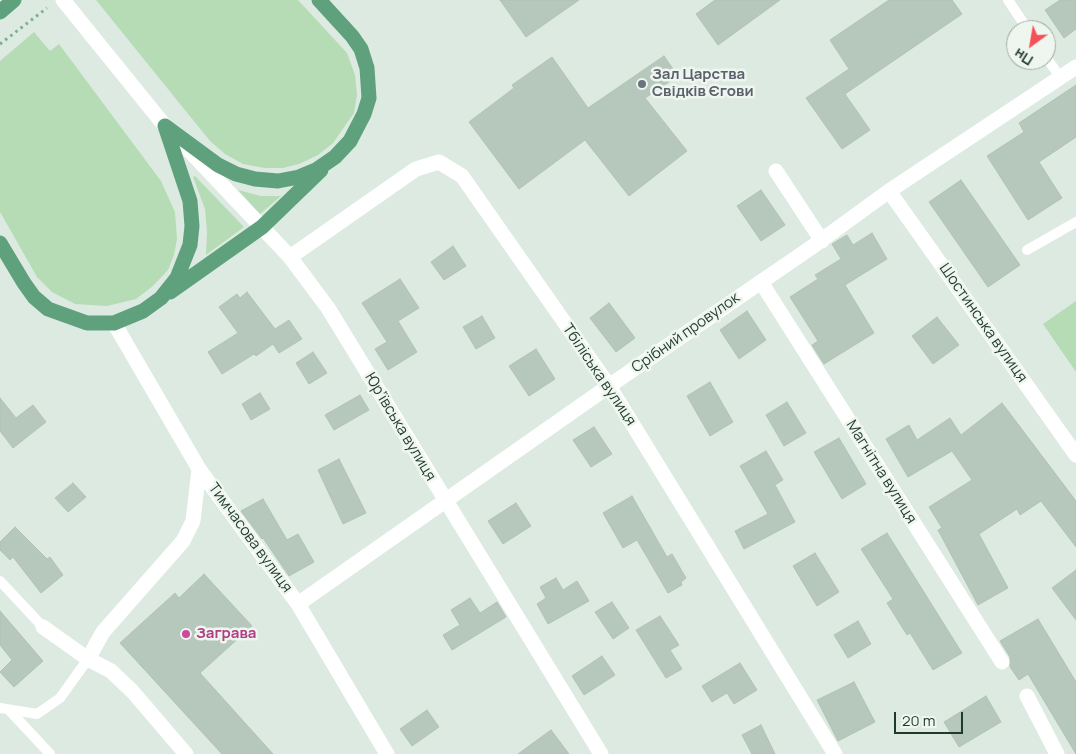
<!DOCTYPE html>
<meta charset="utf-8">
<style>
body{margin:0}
#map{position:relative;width:1076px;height:754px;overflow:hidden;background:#ddeae1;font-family:Manrope,sans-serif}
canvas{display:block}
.north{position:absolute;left:1006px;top:20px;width:50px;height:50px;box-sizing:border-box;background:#eef6ef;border:1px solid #9baaa0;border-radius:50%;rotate:212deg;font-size:14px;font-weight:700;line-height:20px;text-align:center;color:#1f392a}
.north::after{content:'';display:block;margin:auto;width:18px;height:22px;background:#f55058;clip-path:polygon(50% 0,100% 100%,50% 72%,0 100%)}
.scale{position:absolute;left:894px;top:712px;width:69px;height:22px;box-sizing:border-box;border:2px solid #1f392a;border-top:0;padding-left:6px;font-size:15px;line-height:18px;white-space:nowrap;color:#1f392a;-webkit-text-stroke:4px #eef6ef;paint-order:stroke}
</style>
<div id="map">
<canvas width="1076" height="754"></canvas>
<div class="north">Пн</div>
<div class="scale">20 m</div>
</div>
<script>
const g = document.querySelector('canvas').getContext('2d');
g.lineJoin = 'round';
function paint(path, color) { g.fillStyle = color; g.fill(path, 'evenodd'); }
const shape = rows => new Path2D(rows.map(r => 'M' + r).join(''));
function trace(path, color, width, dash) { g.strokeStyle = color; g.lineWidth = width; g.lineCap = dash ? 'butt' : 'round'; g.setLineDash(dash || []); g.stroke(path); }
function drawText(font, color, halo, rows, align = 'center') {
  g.font = font + ' Manrope,sans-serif'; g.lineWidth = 5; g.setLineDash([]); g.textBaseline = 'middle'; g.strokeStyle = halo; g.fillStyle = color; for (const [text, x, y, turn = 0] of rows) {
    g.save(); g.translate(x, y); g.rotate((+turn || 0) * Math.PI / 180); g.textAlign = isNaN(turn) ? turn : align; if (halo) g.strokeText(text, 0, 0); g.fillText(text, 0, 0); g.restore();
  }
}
const green = shape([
 [96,0,298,0,347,53,355,75,357,95,354,113,333,143,318,155,299,164,283,168,265,168,243,164,225,154,210,141],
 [34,32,50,51,59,44,161,181,175,212,177,239,174,255,168,270,153,286,136,299,107,306,75,304,52,292,37,277,0,212,0,61],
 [195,176,244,227,206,255,207,232,205,209,193,177],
 [238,190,261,196,281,196,260,214],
 [1076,301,1076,372,1043,324]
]);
const building = shape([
 [500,0,579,0,526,37,500,0],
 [715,0,780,0,718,45,696,14,715,0],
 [889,0,952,0,962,14,845,94,870,130,842,149,806,98,849,69,830,40,889,0],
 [1060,0,1076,0,1076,29,1064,38,1045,10,1060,0],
 [664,56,678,76,645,98,687,151,629,196,585,140,519,189,469,122,514,88,512,85,552,57,588,108,664,56],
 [1076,85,1076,137,1039,162,1062,198,1028,220,987,156,1024,132,1019,123,1076,85],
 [961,180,1020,265,988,287,929,202,961,180],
 [761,190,785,225,761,241,737,206,761,190],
 [872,233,887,259,845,285,874,333,824,364,812,345,818,341,790,297,818,279,815,275,841,259,832,244,847,235,853,245,872,233],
 [453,246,466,266,444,280,431,262,453,246],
 [400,279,419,308,398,321,417,352,388,370,375,349,387,342,362,303,400,279],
 [247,292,275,329,289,320,302,339,279,353,273,344,256,356,254,354,222,374,208,352,238,333,219,307,237,294,240,298,247,292],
 [609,303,635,338,616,352,590,318,609,303],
 [747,311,766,340,739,359,720,330,747,311],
 [482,316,495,338,476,349,463,327,482,316],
 [937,317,959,345,933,364,912,336,937,317],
 [536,349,555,379,529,396,509,366,536,349],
 [313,352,327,373,309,384,296,363,313,352],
 [710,382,733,422,710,436,687,396,710,382],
 [260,393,270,409,251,420,242,404,260,393],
 [360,395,369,410,334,430,325,415,360,395],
 [0,398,16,418,33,405,46,422,13,448,0,431,0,398],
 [787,402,806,433,784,446,766,415,787,402],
 [1002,403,1076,501,1076,547,1041,501,1020,515,1017,509,979,534,1008,588,978,605,938,530,942,528,929,507,972,480,952,451,908,477,886,439,909,425,917,440,950,418,961,435,1002,403],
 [594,427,612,454,591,467,573,440,594,427],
 [839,438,866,484,842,499,814,452,839,438],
 [766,451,783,480,775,485,795,522,744,549,735,531,768,514,740,466,766,451],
 [339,459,366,513,343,524,318,470,339,459],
 [73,483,86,497,68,512,55,498,73,483],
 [632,496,667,557,672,554,686,578,681,582,682,585,668,593,637,540,623,548,603,513,632,496],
 [263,499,287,540,298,534,314,562,289,576,263,538,262,539,241,511,263,499],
 [516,503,531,526,503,544,488,521,516,503],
 [15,527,47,559,50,557,63,575,41,593,13,557,10,560,0,550,0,542,15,527],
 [887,533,962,653,933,670,910,633,907,635,887,603,893,599,861,549,887,533],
 [815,553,839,592,817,606,793,566,815,553],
 [1076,570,1076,620,1052,588,1076,570],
 [204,574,252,626,200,673,273,754,222,754,120,643,175,593,179,598,204,574],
 [556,578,563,590,577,581,589,601,548,624,537,604,546,598,540,587,556,578],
 [470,598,480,613,497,602,506,617,452,650,443,635,460,625,451,610,470,598],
 [612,602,629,628,613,639,595,612,612,602],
 [0,611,43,661,14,687,0,672,12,660,0,645,0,611],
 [660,616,679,645,670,650,682,669,666,678,636,630,660,616],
 [1038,619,1076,682,1076,754,1028,674,1019,680,1010,667,1010,657,1000,641,1038,619],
 [858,621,871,644,848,658,834,635,858,621],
 [602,656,615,675,584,695,572,676,602,656],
 [740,663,757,690,734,704,727,693,712,702,702,686,740,663],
 [854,682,875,722,838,741,817,700,854,682],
 [986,696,1001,722,959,747,944,722,986,696],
 [427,710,439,727,412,746,400,729,427,710],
 [761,725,775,754,752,754,742,735,761,725],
 [551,730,569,754,518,754,551,730]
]);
const path = shape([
 [0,44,47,8]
]);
const service = shape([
 [1008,0,1028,30],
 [1046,57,1060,77],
 [1027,250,1076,222],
 [0,581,43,627],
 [0,708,37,714,60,698,88,659],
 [10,711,50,754]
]);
const minor = shape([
 [184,145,290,257,328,308,601,754],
 [776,171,822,241],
 [889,191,1076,455],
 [290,257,416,169,439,162,462,176,609,386,835,754],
 [761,282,1002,662],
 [114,323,199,469,298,604,387,754],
 [298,604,609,386,812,247,889,191,1076,67],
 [43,627,88,659,111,671,133,692,186,754],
 [88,659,103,632,183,541,193,521,199,469],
 [1027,696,1057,754]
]);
const tertiary = shape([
 [63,0,165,126]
]);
const primary = shape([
 [0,12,14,0],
 [165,126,218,165,236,174,255,179,278,181,299,177,316,170,335,157,350,141,364,114,369,98,367,68,361,49,352,36,319,0],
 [0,243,24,283,34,297,48,309,87,323,114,323,143,311,161,298,177,278,190,245,192,226,190,201,165,126],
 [170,292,262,227,321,170]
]);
const markers = [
 [642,84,5,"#6b7280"],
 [186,634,5,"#d1479c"]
];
const worshipNames = [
 ["Зал Царства",652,75],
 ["Свідків Єгови",652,92]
];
const streetNames = [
 ["Шостинська вулиця",983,323,55],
 ["Срібний провулок",686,333,-35],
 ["Тбіліська вулиця",599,375,56],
 ["Юрʼївська вулиця",400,427,59],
 ["Магнітна вулиця",881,472,58],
 ["Тимчасова вулиця",250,538,54]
];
const hotelNames = [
 ["Заграва",196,634]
];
paint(green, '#b6dcb5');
paint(building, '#b6c7bb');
trace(building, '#b0c3b5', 1);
trace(path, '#7dae90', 3, [2.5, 4]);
trace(service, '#fff', 10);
trace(minor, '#fff', 15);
trace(tertiary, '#fff', 15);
trace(primary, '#60a17d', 15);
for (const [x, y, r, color] of markers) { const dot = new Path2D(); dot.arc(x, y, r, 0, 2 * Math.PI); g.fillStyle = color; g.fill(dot); trace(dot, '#eef6ef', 2); }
drawText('bold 15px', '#5b616d', '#eef6ef', worshipNames, 'left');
drawText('15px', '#1f392a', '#eef6ef', streetNames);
drawText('bold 15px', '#b23c85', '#eef6ef', hotelNames, 'left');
</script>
